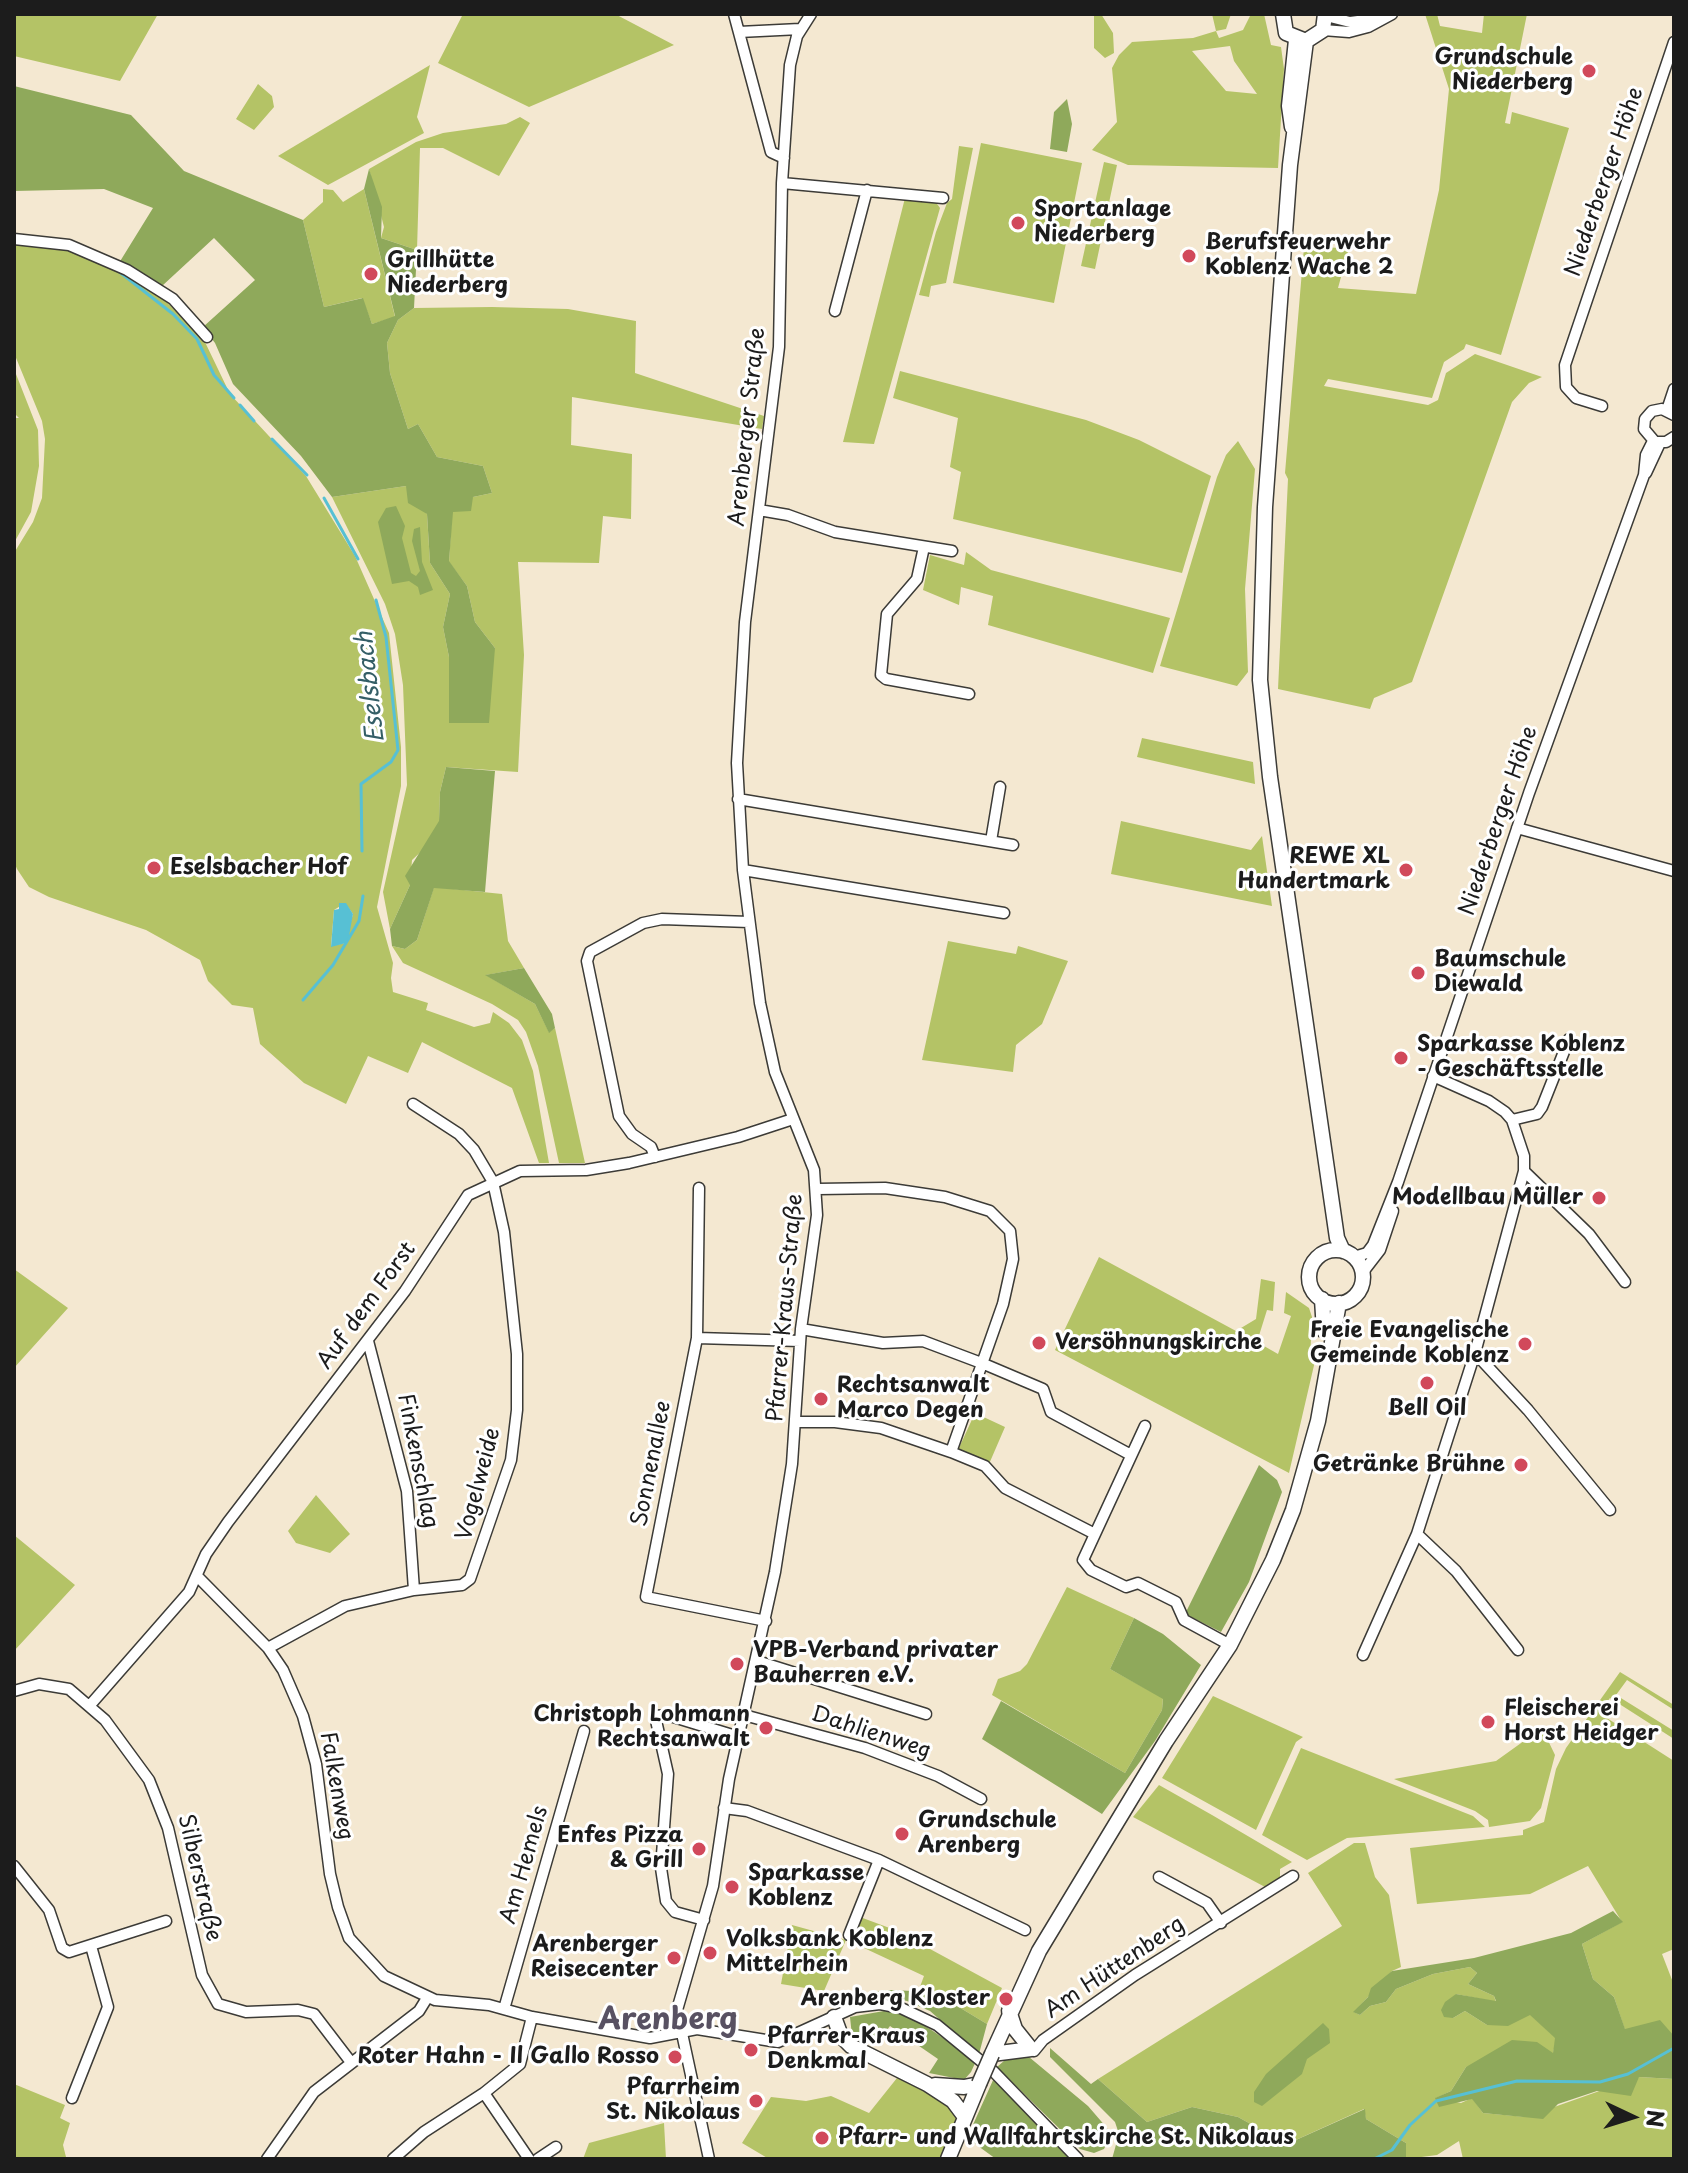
<!DOCTYPE html>
<meta charset="utf-8">
<style>
body{margin:0}
#map{position:relative;width:1688px;height:2173px;overflow:hidden;background:#f4e8d1;font-family:"Playpen Sans",sans-serif}
canvas{display:block}
.frame{position:absolute;inset:0;border:16px solid #1c1c1c;pointer-events:none}
.north{position:absolute;left:1592px;top:2077px;width:80px;height:80px;-webkit-text-stroke:6px #fff;paint-order:stroke;rotate:94deg;font-size:22px;font-weight:700;line-height:32px;text-align:center;color:#1c1c1c}
.north::after{content:'';display:block;margin:auto;width:28px;height:36px;background:#1c1c1c;clip-path:polygon(50% 0,100% 100%,50% 72%,0 100%)}
</style>
<div id="map">
<canvas width="1688" height="2173"></canvas>
<div class="frame"></div>
<div class="north">N</div>
</div>
<script>
const g = document.querySelector('canvas').getContext('2d');
g.lineJoin = 'round';
function paint(path, color) { g.fillStyle = color; g.fill(path, 'evenodd'); }
const shape = rows => new Path2D(rows.map(r => 'M' + r).join(''));
function trace(path, color, width, dash) { g.strokeStyle = color; g.lineWidth = width; g.lineCap = dash ? 'butt' : 'round'; g.setLineDash(dash || []); g.stroke(path); }
function drawText(font, color, halo, rows, align = 'center') {
  g.font = font + ' "Playpen Sans",sans-serif'; g.lineWidth = 6; g.setLineDash([]); g.textBaseline = 'middle'; g.strokeStyle = halo; g.fillStyle = color; for (const [text, x, y, turn = 0] of rows) {
    g.save(); g.translate(x, y); g.rotate((+turn || 0) * Math.PI / 180); g.textAlign = isNaN(turn) ? turn : align; if (halo) g.strokeText(text, 0, 0); g.fillText(text, 0, 0); g.restore();
  }
}
const green = shape([
 [14,14,158,14,120,81,14,56],
 [463,14,615,14,674,45,529,107,438,63],
 [1094,14,1101,14,1113,33,1114,53,1105,58,1094,48],
 [1212,14,1231,14,1226,29,1216,31,1219,38,1243,30,1251,14,1264,14,1271,45,1281,47,1284,69,1278,168,1128,165,1092,150,1117,122,1112,68,1119,55,1132,42,1193,38,1216,31],
 [1230,46,1234,61,1257,94,1226,91,1192,51],
 [1425,14,1437,14,1440,26,1482,33,1484,14,1527,14,1505,123,1510,124,1512,112,1569,128,1501,355,1466,344,1464,349,1444,362,1432,398,1328,379,1324,386,1428,405,1438,400,1446,373,1475,354,1542,377,1529,383,1512,402,1412,682,1374,698,1370,709,1278,689,1288,479,1285,473,1304,247,1349,248,1338,288,1416,294,1439,190,1449,89],
 [430,65,417,117,424,133,328,185,278,156],
 [258,84,272,96,274,107,254,130,236,119],
 [520,117,530,123,499,176,443,148,420,148,417,250,381,238,384,227,369,169,416,142,443,133,506,124],
 [981,143,1082,163,1054,303,953,283],
 [959,146,973,148,946,283,931,286,929,297,919,295,936,232,947,203,952,199],
 [1104,162,1117,165,1095,269,1081,266],
 [323,189,333,190,343,202,364,189,395,317,372,324,362,298,324,307,303,220,323,202],
 [905,198,935,201,940,208,874,444,843,442],
 [14,242,59,245,100,258,154,289,204,340,230,394,306,476,355,556,389,633,401,747,401,786,377,907,393,963,391,978,393,992,428,1003,426,1010,474,1027,490,1023,493,1012,509,1023,522,1040,533,1071,549,1163,539,1163,512,1088,422,1042,408,1073,368,1056,346,1104,304,1083,260,1044,253,1008,232,1005,208,981,200,960,146,930,49,897,29,887,17,869,14,862,14,553,33,522,42,498,45,439,42,421,14,353],
 [345,903,353,914,345,943,331,946,334,910],
 [492,307,568,309,636,321,635,373,764,416,762,429,572,397,571,445,632,454,631,519,603,516,599,563,518,562,524,655,518,772,446,767,440,792,439,823,426,847,412,860,410,885,390,929,383,892,407,785,403,685,395,634,385,604,332,497,406,486,427,514,430,563,450,594,443,627,449,657,449,723,495,648,475,622,467,586,449,562,452,512,473,497,492,493,483,466,437,457,418,424,408,429,390,373,387,343,398,320,414,308],
 [14,369,38,430,39,466,31,512,14,543,14,418,19,418,14,413],
 [900,371,1086,420,1139,440,1211,476,1182,573,953,519,961,472,950,467,958,418,893,398],
 [1238,441,1255,469,1245,589,1248,672,1237,686,1160,666,1217,477,1226,455],
 [966,552,991,570,1170,618,1153,673,988,625,993,596,961,587,959,605,923,590,930,555,964,565],
 [1142,738,1253,762,1255,784,1137,757],
 [1121,821,1251,850,1262,836,1272,906,1111,874],
 [434,887,502,894,508,941,524,968,486,975,535,1004,549,1032,555,1028,585,1163,559,1163,538,1066,526,1032,518,1020,492,1004,403,963,392,946,405,949,417,940],
 [948,941,1016,954,1018,946,1068,961,1042,1024,1016,1045,1013,1072,922,1060],
 [1099,1257,1236,1331,1256,1319,1261,1279,1275,1282,1273,1311,1267,1310,1257,1342,1278,1354,1291,1316,1284,1313,1286,1292,1309,1308,1312,1317,1310,1359,1315,1361,1289,1473,1055,1350],
 [14,1269,68,1308,14,1368],
 [975,1413,1005,1427,989,1464,958,1450],
 [316,1495,350,1534,330,1553,296,1543,288,1531],
 [14,1535,75,1585,14,1651],
 [1067,1587,1134,1618,1110,1669,1163,1698,1162,1710,1125,1773,992,1695,998,1679,1020,1671,1027,1664],
 [1620,1672,1674,1705,1674,1710,1627,1680,1616,1695,1674,1731,1674,1739,1610,1698,1599,1713,1674,1761,1674,1949,1662,1954,1674,1985,1674,2036,1625,2030,1614,1997,1593,1979,1582,1944,1622,1922,1588,1866,1530,1894,1417,1904,1410,1848,1523,1835,1523,1830,1544,1822,1556,1769,1566,1748],
 [1213,1696,1303,1737,1296,1742,1256,1830,1162,1778],
 [1542,1728,1555,1755,1541,1808,1530,1821,1489,1827,1488,1820,1475,1811,1394,1779,1496,1761],
 [1301,1748,1473,1816,1485,1827,1347,1838,1307,1860,1262,1835],
 [1159,1785,1212,1815,1292,1862,1280,1869,1280,1879,1267,1888,1133,1817],
 [1354,1843,1365,1843,1375,1877,1389,1895,1401,1967,1392,1971,1354,2012,1360,2015,1370,2006,1386,2002,1396,1989,1433,1974,1470,1967,1477,1973,1468,1984,1494,1996,1496,2002,1456,1994,1453,2018,1465,2011,1487,2025,1530,2014,1556,2038,1553,2054,1466,2067,1451,2091,1436,2098,1461,2103,1472,2098,1483,2113,1526,2117,1639,2077,1674,2079,1674,2159,1463,2159,1459,2141,1437,2155,1406,2159,1406,2143,1366,2119,1364,2109,1287,2144,1238,2117,1192,2107,1147,2122,1098,2079,1342,1926,1308,1873],
 [860,1917,895,1930,1002,1988,987,2024,934,1992,918,1992,924,1976,849,1941],
 [792,1925,846,1940,824,1991,781,1984],
 [897,2078,929,2091,956,2111,956,2120,940,2159,769,2159,742,2143,771,2097,806,2101,831,2096,869,2113],
 [14,2084,65,2105,60,2118,70,2123,63,2145,66,2157,14,2159],
 [664,2123,666,2159,583,2159,589,2143]
]);
const forest = shape([
 [14,86,131,115,184,171,303,220,324,307,363,298,372,324,395,316,364,189,369,169,382,207,381,238,417,250,414,308,398,320,387,343,390,373,408,429,418,424,437,457,483,466,492,493,473,497,471,511,453,512,449,561,467,586,475,622,495,648,489,723,449,723,449,657,443,627,450,594,430,563,427,514,408,503,406,486,332,497,301,456,233,384,215,343,203,327,255,280,214,238,162,286,119,263,153,208,104,189,14,191],
 [1067,99,1072,124,1067,152,1050,149,1054,112],
 [396,506,405,526,402,538,411,573,416,576,420,571,412,541,414,529,420,527,422,562,433,590,420,595,418,587,409,581,392,584,378,522,386,508],
 [446,767,495,771,485,892,434,888,417,940,405,949,392,946,390,929,410,885,405,876,439,821,440,792],
 [524,968,552,1014,555,1028,549,1033,535,1004,485,975],
 [1259,1465,1277,1480,1282,1492,1249,1582,1221,1632,1185,1614],
 [1134,1618,1163,1634,1201,1665,1155,1741,1102,1814,982,1739,1001,1701,1125,1773,1162,1710,1163,1699,1110,1669],
 [1613,1911,1623,1922,1582,1944,1593,1979,1614,1997,1625,2029,1660,2020,1674,2036,1674,2079,1639,2077,1631,2096,1597,2091,1558,2104,1543,2119,1483,2113,1472,2099,1439,2107,1435,2098,1451,2091,1466,2067,1512,2040,1537,2042,1553,2053,1555,2038,1530,2015,1508,2026,1487,2025,1465,2011,1453,2018,1444,2017,1441,2010,1445,2002,1456,1994,1496,2001,1494,1996,1468,1984,1477,1973,1470,1967,1433,1974,1396,1989,1386,2002,1370,2006,1360,2015,1353,2012,1368,1997,1371,1988,1392,1971,1474,1958,1571,1933],
 [891,1990,934,1992,987,2024,979,2054,930,2011,907,2001,868,1992],
 [884,2011,906,2015,933,2031,976,2061,971,2072,964,2080,929,2073,938,2059,890,2026,877,2043,865,2036,860,2042,852,2036,850,2017],
 [1323,2023,1329,2029,1330,2043,1307,2059,1302,2074,1262,2106,1254,2102,1254,2092,1266,2074],
 [1050,2048,1091,2084,1098,2079,1147,2122,1192,2107,1238,2117,1287,2144,1365,2109,1366,2119,1406,2143,1406,2159,1112,2159,1119,2134,1115,2122,1050,2057],
 [1012,2054,1029,2057,1088,2106,1107,2128,1109,2139,1104,2149,1094,2153,1080,2149,997,2067],
 [994,2078,1072,2159,996,2159,967,2138]
]);
const water = shape([
 [339,903,346,903,353,914,349,936,346,943,331,947,334,910,339,909]
]);
const stream = shape([
 [117,270,173,314,197,339,214,375,234,398],
 [240,405,254,421],
 [272,439,307,475],
 [324,498,358,559],
 [362,851,361,784,391,762,398,750,386,637,376,600],
 [303,1000,333,965,359,921,363,896],
 [1374,2159,1392,2150,1410,2125,1436,2101,1517,2081,1600,2082,1628,2074,1674,2048]
]);
const minor = shape([
 [734,14,771,152,784,158],
 [1326,16,1350,22,1382,18],
 [1323,30,1349,32,1368,27,1392,14],
 [739,32,800,29],
 [782,183,943,198],
 [14,239,69,245,127,270,173,299,207,337],
 [835,311,867,190],
 [1602,406,1576,398,1566,387,1565,365,1674,42],
 [1667,410,1674,389],
 [1674,415,1662,409,1652,411,1645,419,1644,429,1655,442,1666,442,1674,437],
 [1646,473,1660,443],
 [759,510,788,515,835,532,952,551],
 [924,547,917,579,887,614,881,675,886,679,969,694],
 [738,799,1013,845],
 [1517,828,1674,871],
 [991,841,1000,787],
 [743,870,1004,913],
 [1512,1120,1537,1114,1542,1107,1569,1039],
 [655,1157,651,1147,632,1134,619,1116,587,961,590,952,643,923,662,919,749,922],
 [1524,1171,1589,1234,1625,1282],
 [699,1188,697,1338,800,1341],
 [818,1189,885,1188,945,1197,990,1211,1010,1231,1013,1259,1003,1304,951,1452],
 [1354,1257,1367,1253,1373,1245,1398,1182,1529,793,1644,475,1646,455,1653,441],
 [1363,1272,1380,1250,1393,1211],
 [801,1329,883,1343,923,1341,984,1364,1043,1389,1051,1412,1131,1455],
 [697,1338,646,1597,766,1621],
 [368,1341,407,1491,414,1590],
 [1475,1353,1528,1410,1610,1510],
 [795,1422,835,1422,881,1428,951,1452,985,1466,1005,1488,1093,1533],
 [1145,1426,1083,1560,1091,1570,1126,1587,1138,1583,1176,1602,1184,1620,1230,1645],
 [1417,1534,1456,1571,1518,1650],
 [197,1576,268,1648,283,1670,303,1716,316,1764,330,1874,338,1907,349,1938,384,1976,435,2000,489,2005,532,2017,650,2038,697,2029,778,2042,855,2007,880,2004,901,2008,937,2025,993,2071,1078,2159],
 [268,1648,345,1606,414,1590,462,1585,470,1579,511,1460,517,1410,517,1354,504,1232,493,1182,474,1150,459,1134,413,1104],
 [1363,1655,1417,1534,1475,1353,1524,1171,1524,1156,1512,1120,1505,1112,1489,1101,1433,1076],
 [757,1661,926,1714],
 [14,1691,39,1684,69,1689,105,1720,149,1780,168,1828,202,1975,218,2004,246,2012,298,2010,314,2014,350,2061],
 [91,1704,189,1592,206,1554,228,1522,405,1291,468,1195,520,1171,586,1170,629,1163,738,1137,793,1119],
 [744,1715,865,1748,938,1776,981,1799],
 [724,1808,747,1811,879,1860,1025,1930],
 [14,1866,49,1910,62,1948,69,1952,166,1921],
 [1159,1877,1207,1903,1221,1923],
 [704,1920,675,1912,666,1901,661,1868,668,1774,655,1716,667,1715,739,1737],
 [849,1935,879,1860],
 [504,2009,584,1731],
 [1034,2051,1043,2040,1135,1975,1293,1876],
 [484,2093,529,2159],
 [72,2098,108,2007,91,1946],
 [267,2159,314,2092,419,2011,427,1998],
 [393,2159,424,2132,484,2093,520,2064,532,2017],
 [538,2159,556,2147],
 [709,2159,677,2010,713,1886,729,1779,775,1572,792,1464,801,1329,817,1215,814,1170,775,1072,760,1003,743,870,737,763,745,622,779,347,782,183,790,65,797,36,811,14]
]);
const major = shape([
 [1283,14,1286,33,1306,41,1323,30,1325,14],
 [1306,41,1290,165,1265,507,1260,680,1270,777,1337,1238,1343,1251],
 [1292,127,1289,106,1296,40],
 '1309 1277a27 27 0 1 1 54 0a27 27 0 1 1-54 0Z',
 [1322,1299,1324,1331],
 [1009,2011,1015,2029,1031,2049],
 [834,2017,841,2036,851,2046,927,2084,953,2101,965,2117],
 [992,2054,1039,1951,1166,1741,1230,1645,1273,1560,1293,1510,1318,1421,1339,1303],
 [992,2054,1031,2049],
 [935,2085,964,2087,979,2084],
 [948,2159,979,2084]
]);
const majorBridge = shape([
 [979,2084,992,2054]
]);
const markers = [
 [1589,71,8,"#d1495b"],
 [1018,223,8,"#d1495b"],
 [1189,256,8,"#d1495b"],
 [371,274,8,"#d1495b"],
 [154,868,8,"#d1495b"],
 [1406,870,8,"#d1495b"],
 [1418,973,8,"#d1495b"],
 [1401,1058,8,"#d1495b"],
 [1599,1198,8,"#d1495b"],
 [1039,1343,8,"#d1495b"],
 [1525,1344,8,"#d1495b"],
 [1427,1383,8,"#d1495b"],
 [821,1399,8,"#d1495b"],
 [1521,1465,8,"#d1495b"],
 [737,1664,8,"#d1495b"],
 [1488,1722,8,"#d1495b"],
 [766,1728,8,"#d1495b"],
 [902,1834,8,"#d1495b"],
 [699,1849,8,"#d1495b"],
 [732,1887,8,"#d1495b"],
 [710,1953,8,"#d1495b"],
 [674,1958,8,"#d1495b"],
 [1006,1999,8,"#d1495b"],
 [751,2050,8,"#d1495b"],
 [675,2057,8,"#d1495b"],
 [756,2101,8,"#d1495b"],
 [822,2138,8,"#d1495b"]
];
const poiNames = [
 ["Grundschule",1573,58,"right"],
 ["Niederberg",1573,83,"right"],
 ["Sportanlage",1034,210],
 ["Niederberg",1034,235],
 ["Berufsfeuerwehr",1205,243],
 ["Koblenz Wache 2",1205,268],
 ["Grillhütte",387,261],
 ["Niederberg",387,286],
 ["REWE XL",1390,857,"right"],
 ["Hundertmark",1390,882,"right"],
 ["Eselsbacher Hof",170,868],
 ["Baumschule",1434,960],
 ["Diewald",1434,985],
 ["Sparkasse Koblenz",1417,1045],
 ["- Geschäftsstelle",1417,1070],
 ["Modellbau Müller",1583,1198,"right"],
 ["Freie Evangelische",1509,1331,"right"],
 ["Gemeinde Koblenz",1509,1356,"right"],
 ["Versöhnungskirche",1055,1343],
 ["Rechtsanwalt",837,1386],
 ["Marco Degen",837,1411],
 ["Bell Oil",1427,1409,"center"],
 ["Getränke Brühne",1505,1465,"right"],
 ["VPB-Verband privater",753,1651],
 ["Bauherren e.V.",753,1676],
 ["Fleischerei",1504,1709],
 ["Horst Heidger",1504,1734],
 ["Christoph Lohmann",750,1715,"right"],
 ["Rechtsanwalt",750,1740,"right"],
 ["Grundschule",918,1821],
 ["Arenberg",918,1846],
 ["Enfes Pizza",683,1836,"right"],
 ["& Grill",683,1861,"right"],
 ["Sparkasse",748,1874],
 ["Koblenz",748,1899],
 ["Volksbank Koblenz",726,1940],
 ["Mittelrhein",726,1965],
 ["Arenberger",658,1945,"right"],
 ["Reisecenter",658,1970,"right"],
 ["Arenberg Kloster",990,1999,"right"],
 ["Pfarrer-Kraus",767,2037],
 ["Denkmal",767,2062],
 ["Roter Hahn - Il Gallo Rosso",659,2057,"right"],
 ["Pfarrheim",740,2088,"right"],
 ["St. Nikolaus",740,2113,"right"],
 ["Pfarr- und Wallfahrtskirche St. Nikolaus",838,2138]
];
const streetNames = [
 ["Niederberger Höhe",1605,182,-71],
 ["Arenberger Straße",748,427,-84],
 ["Niederberger Höhe",1499,821,-71],
 ["Auf dem Forst",367,1306,-54],
 ["Pfarrer-Kraus-Straße",786,1308,-85],
 ["Finkenschlag",417,1461,79],
 ["Sonnenallee",652,1464,-79],
 ["Vogelweide",479,1484,-75],
 ["Dahlienweg",871,1733,18],
 ["Falkenweg",336,1786,80],
 ["Am Hemels",525,1865,-74],
 ["Silberstraße",199,1878,77],
 ["Am Hüttenberg",1115,1968,-34]
];
const waterNames = [
 ["Eselsbach",371,687,-96]
];
const districtNames = [
 ["Arenberg",668,2021]
];
paint(green, '#b4c366');
paint(forest, '#8fa95b');
paint(water, '#57c0d4');
trace(stream, '#57c0d4', 3);
trace(minor, '#3c3b37', 13);
trace(major, '#3c3b37', 17);
trace(minor, '#fff', 10);
trace(major, '#fff', 14);
trace(majorBridge, '#3c3b37', 17, []);
trace(majorBridge, '#fff', 14);
for (const [x, y, r, color] of markers) { const dot = new Path2D(); dot.arc(x, y, r, 0, 2 * Math.PI); g.fillStyle = color; g.fill(dot); trace(dot, '#fff', 3); }
drawText('bold 22px', '#1c1c1c', '#fff', poiNames, 'left');
drawText('22px', '#1c1c1c', '#fff', streetNames);
drawText('italic 24px', '#345e66', '#fff', waterNames);
drawText('bold 30px', '#585162', '#fff', districtNames);
</script>
